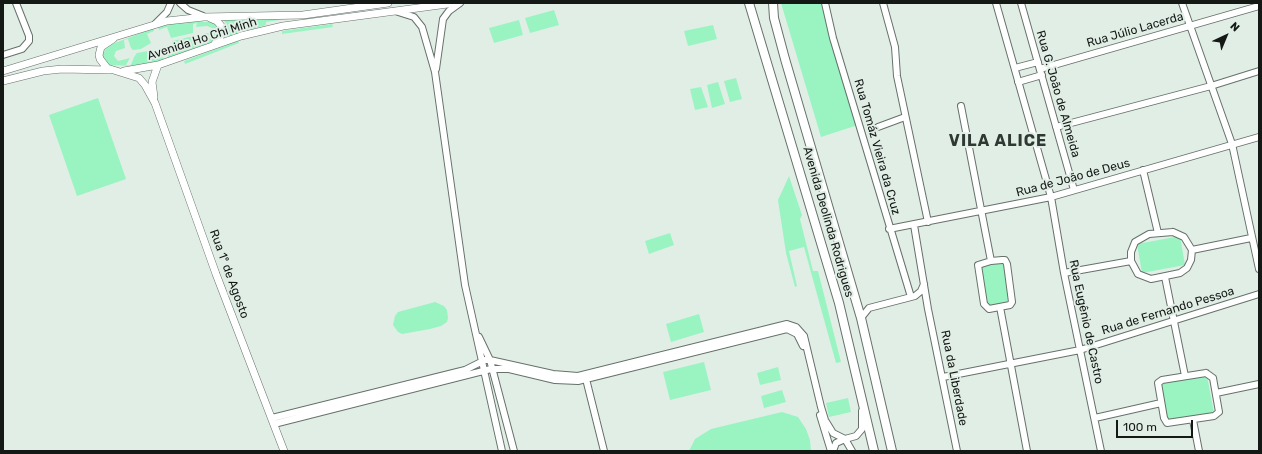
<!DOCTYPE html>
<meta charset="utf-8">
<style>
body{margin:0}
#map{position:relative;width:1262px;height:454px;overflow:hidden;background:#e1eee6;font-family:Rubik,sans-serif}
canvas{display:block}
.frame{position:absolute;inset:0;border:4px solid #141916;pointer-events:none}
.north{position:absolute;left:1206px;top:16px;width:40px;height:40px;-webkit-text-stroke:3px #e1eee6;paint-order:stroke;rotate:44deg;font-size:11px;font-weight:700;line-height:16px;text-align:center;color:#141916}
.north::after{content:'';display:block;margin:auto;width:14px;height:18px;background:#141916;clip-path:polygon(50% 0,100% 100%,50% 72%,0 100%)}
.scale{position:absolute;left:1116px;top:420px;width:77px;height:18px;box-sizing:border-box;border:2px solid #141916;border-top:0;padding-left:5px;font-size:12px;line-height:14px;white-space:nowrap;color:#141916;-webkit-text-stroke:3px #e1eee6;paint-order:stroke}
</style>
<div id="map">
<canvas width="1262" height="454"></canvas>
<div class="frame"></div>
<div class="north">N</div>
<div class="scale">100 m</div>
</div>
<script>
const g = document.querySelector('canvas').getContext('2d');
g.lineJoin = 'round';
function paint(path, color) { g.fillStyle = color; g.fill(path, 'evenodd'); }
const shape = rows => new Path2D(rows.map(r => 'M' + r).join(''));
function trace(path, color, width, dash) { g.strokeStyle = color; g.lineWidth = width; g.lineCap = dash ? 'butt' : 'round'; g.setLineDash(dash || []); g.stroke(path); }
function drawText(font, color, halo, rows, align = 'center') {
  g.font = font + ' Rubik,sans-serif'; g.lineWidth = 4; g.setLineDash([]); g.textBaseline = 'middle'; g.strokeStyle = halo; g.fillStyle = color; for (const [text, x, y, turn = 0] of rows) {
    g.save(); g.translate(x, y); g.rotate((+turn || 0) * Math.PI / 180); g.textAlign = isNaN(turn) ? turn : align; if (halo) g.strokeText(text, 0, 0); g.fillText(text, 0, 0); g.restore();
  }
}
const green = shape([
 [781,3,821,3,858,125,821,137],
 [554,10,559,25,530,33,525,18],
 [298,17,266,22,266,25,241,32,240,29,237,29,237,34,227,37,227,24,222,19],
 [519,20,523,35,494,43,489,28],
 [180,22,211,22,215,24,219,33,216,40,207,44,154,63,135,66,109,65,102,56,107,46,162,25],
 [197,23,196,27,207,26,212,28,209,33,204,33,205,37,199,38,201,45,198,46,194,36,172,41,176,52,168,55,168,57,164,59,163,57,157,59,153,50,137,53,134,57,131,65,126,65,130,58,118,61,114,56,116,51,125,48,124,40,128,39,131,48,133,50,141,49,151,43,147,34,154,31,154,29,158,27,159,30,167,27,171,38,193,33,193,24],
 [332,24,333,27,282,34,282,31],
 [713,25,717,39,688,46,684,31],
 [238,41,239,43,185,64,184,61],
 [736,78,742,99,730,102,724,81],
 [718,82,725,104,712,108,707,85],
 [701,87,708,107,695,110,690,89],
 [98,98,126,179,77,196,49,115],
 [789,176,802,215,800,219,813,271,818,271,841,362,836,363,804,247,789,251,797,286,795,287,786,253,778,200],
 [670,233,674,245,649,254,645,241],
 [1180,236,1185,265,1142,273,1137,244],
 [1004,261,1011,302,987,306,979,265],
 [435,302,444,306,447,310,448,318,447,322,441,326,430,329,402,334,398,332,393,325,395,316,398,312],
 [699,314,704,332,671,342,666,324],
 [704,362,711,390,670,400,663,372],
 [778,367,781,380,760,385,757,373],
 [1207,376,1214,413,1167,420,1161,383],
 [782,390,786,402,764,408,761,396],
 [848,398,851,412,829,417,826,403],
 [782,412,798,417,806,429,810,440,811,451,689,451,695,439,711,429]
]);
const minor = shape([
 [180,3,188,10,203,16],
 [825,3,833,38,911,297],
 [883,3,895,47,897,76,928,222],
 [996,3,1051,197,1064,273,1101,451],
 [1021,3,1074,190],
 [1182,3,1232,144,1259,269],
 [395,11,414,17,422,27,435,72,465,285,502,451],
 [155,24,167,12,171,3],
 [3,55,22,49,29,41,29,36,16,3],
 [1015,68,1038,62],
 [436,69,443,19,449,11,460,3],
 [1040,69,1259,6],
 [1018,82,1042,75],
 [961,106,991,261],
 [878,127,905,117],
 [1056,127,1211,86,1259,71],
 [1143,170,1158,233],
 [914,225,928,309,957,451],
 [889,229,1051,197,1259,137],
 [1173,232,1184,237,1192,250,1191,260,1187,268,1180,273,1151,279,1138,274,1131,261,1131,252,1135,242,1149,234,1173,232],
 [1192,250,1251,238],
 [1002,260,1005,260,1007,264,1012,302,1010,305,989,309,984,304,978,265,991,261,1002,260],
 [1064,273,1131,261],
 [1165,277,1185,376],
 [1000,307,1027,451],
 [861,318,869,308,915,296,921,291,924,284],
 [479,337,490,360,514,451],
 [1206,373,1213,378,1219,412,1214,416,1167,423,1164,418,1158,383,1162,380,1206,373],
 [943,377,1080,350,1259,294],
 [586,379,604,451],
 [1216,393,1259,384],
 [820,415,831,451],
 [272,418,465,370,485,360,490,360,553,374,578,376,787,324,796,327,804,336,821,407,825,420,833,433,845,439,856,436,862,429,862,411],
 [1095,418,1161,403],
 [1193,420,1199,451],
 [274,424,491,369,509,369,555,380,578,381,787,329,797,334,803,346],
 [833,451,836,443,845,439,852,451]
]);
const major = shape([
 [210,18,217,21,222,27,222,34,214,45],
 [113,39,101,47,99,55,100,59,107,68,139,78,145,85,155,103,216,274,284,451],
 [3,71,167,21,204,17,303,15,388,3],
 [124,71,158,65,241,36,283,26,455,3],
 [3,81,43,71,62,69,110,70],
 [154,97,152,82,158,65]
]);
const highway = shape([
 [749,3,839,303,874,451],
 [773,3,774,18,785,59,861,318,892,451]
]);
const streetNames = [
 ["Rua Júlio Lacerda",1135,30,-16],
 ["Avenida Ho Chi Minh",202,39,-18],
 ["Rua G. João de Almeida",1058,94,74],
 ["Rua Tomáz Vieira da Cruz",877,147,74],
 ["Rua de João de Deus",1073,178,-15],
 ["Avenida Deolinda Rodrigues",828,222,74],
 ["Rua 1º de Agosto",229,274,70],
 ["Rua de Fernando Pessoa",1168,311,-17],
 ["Rua Eugênio de Castro",1086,322,78],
 ["Rua da Liberdade",954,378,79]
];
const districtNames = [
 ["VILA ALICE",998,141]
];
paint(green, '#99f4c2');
trace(minor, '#66716a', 8);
trace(major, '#66716a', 8);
trace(highway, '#66716a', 10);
trace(minor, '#fff', 6);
trace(major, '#fff', 7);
trace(highway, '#fff', 8);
drawText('12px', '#141916', '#e1eee6', streetNames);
g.letterSpacing = '1px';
drawText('bold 16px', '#2f3933', '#e1eee6', districtNames);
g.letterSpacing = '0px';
</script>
